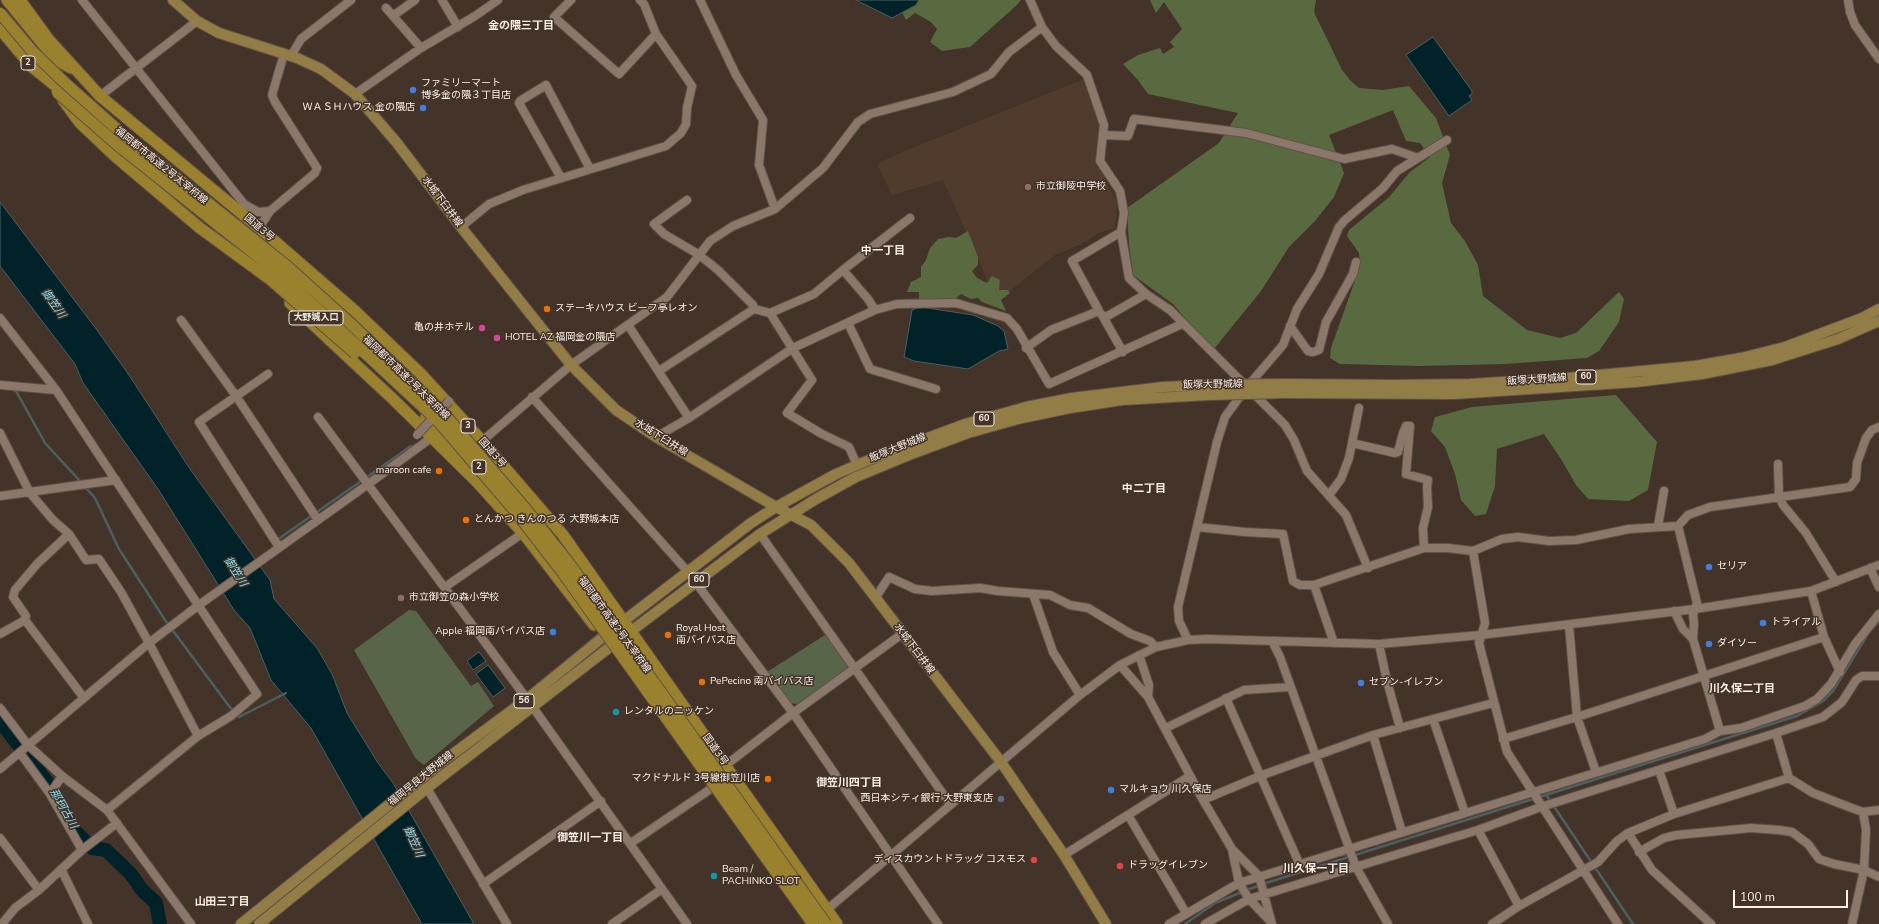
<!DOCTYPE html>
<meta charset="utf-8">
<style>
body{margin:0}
#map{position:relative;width:1879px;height:924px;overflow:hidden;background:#443328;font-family:"Nunito Sans",sans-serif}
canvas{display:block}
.scale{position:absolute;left:1733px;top:890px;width:115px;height:18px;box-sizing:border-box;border:2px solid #faefe7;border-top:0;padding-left:5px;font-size:12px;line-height:14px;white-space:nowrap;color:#faefe7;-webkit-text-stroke:3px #443328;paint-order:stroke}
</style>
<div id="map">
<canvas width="1879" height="924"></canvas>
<div class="scale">100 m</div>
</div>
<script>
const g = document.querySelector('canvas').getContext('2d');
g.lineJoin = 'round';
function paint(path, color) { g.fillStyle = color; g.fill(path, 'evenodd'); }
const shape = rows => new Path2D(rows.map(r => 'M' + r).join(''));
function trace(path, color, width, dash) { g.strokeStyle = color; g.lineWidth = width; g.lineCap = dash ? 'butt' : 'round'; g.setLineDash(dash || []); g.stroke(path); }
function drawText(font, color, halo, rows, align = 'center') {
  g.font = font + ' "Nunito Sans","Noto Sans JP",sans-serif'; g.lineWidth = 3; g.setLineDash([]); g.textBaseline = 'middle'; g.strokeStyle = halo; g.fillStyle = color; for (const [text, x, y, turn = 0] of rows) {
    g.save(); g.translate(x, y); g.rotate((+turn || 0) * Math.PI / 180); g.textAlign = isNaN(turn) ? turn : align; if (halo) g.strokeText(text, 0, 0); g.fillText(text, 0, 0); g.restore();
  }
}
const built = shape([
 [1084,79,1099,125,1097,161,1117,204,1115,228,1099,233,1084,243,1055,255,1001,298,993,293,943,180,892,195,878,166,880,162,912,148]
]);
const green = shape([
 [409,610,416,611,471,686,478,682,494,706,424,765,416,759,354,650],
 [825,635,848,664,847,671,797,704,789,703,767,672]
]);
const forest = shape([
 [919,0,1021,0,1017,5,970,47,942,51,930,42,937,29,931,22,915,13,906,20,902,12,910,9],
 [1150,0,1316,0,1314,12,1342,70,1350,80,1359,88,1383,90,1409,86,1436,118,1450,155,1442,183,1451,223,1465,241,1478,265,1483,296,1527,330,1560,338,1576,333,1619,292,1624,299,1619,322,1599,351,1587,358,1505,364,1421,366,1340,364,1330,358,1331,348,1360,266,1359,253,1347,236,1349,230,1389,197,1410,172,1430,157,1420,143,1406,141,1393,110,1329,135,1344,173,1334,197,1315,221,1289,247,1261,291,1214,349,1190,324,1173,304,1133,275,1129,245,1127,208,1219,143,1238,113,1148,94,1138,80,1123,64,1138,55,1160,48,1163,54,1174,47,1170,42,1182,29,1164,2,1156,13],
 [968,231,978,257,978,265,972,271,977,278,987,283,992,276,1000,280,999,290,1008,290,1010,293,1001,300,1006,311,982,302,978,298,971,299,961,294,955,299,919,300,919,292,907,292,911,282,921,277,921,267,926,260,930,248,938,239,949,237,956,238],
 [1616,395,1657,442,1648,490,1629,501,1588,499,1576,485,1561,459,1544,434,1497,449,1495,486,1486,514,1475,516,1461,500,1455,474,1445,447,1431,431,1435,417,1472,407]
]);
const water = shape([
 [856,0,919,0,916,5,892,18,856,0],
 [1433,37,1472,91,1472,94,1469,96,1472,100,1449,116,1406,55,1433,37],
 [0,202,97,330,129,375,190,469,270,580,274,599,317,648,332,674,347,713,378,763,393,783,474,924,422,924,311,728,271,680,250,628,234,610,158,489,83,383,75,364,0,266,0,202],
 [921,307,973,315,998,326,1004,331,1008,349,999,351,968,369,914,361,904,357,912,310,921,307],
 [479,652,486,661,473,670,467,661,479,652],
 [488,665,505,688,493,697,476,674,488,665]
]);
const stream = shape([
 [10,389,16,391,45,443,81,482],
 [84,486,95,498,119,549,165,620,229,706,239,717,286,693],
 [277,540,411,446],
 [1547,796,1633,924],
 [1247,890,1269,882,1797,716,1823,701,1833,691,1868,634,1879,621],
 [1185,924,1215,903,1242,892]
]);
const river = shape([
 [0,721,47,782,74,830,92,848,106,850,131,874,142,890,156,903,160,924]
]);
const minor = shape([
 [82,0,244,204,258,212,270,211],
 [442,0,458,27],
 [571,0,554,17,619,74,656,34],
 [700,0,736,75,763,120,759,165,775,209],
 [1030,0,1042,27,1056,46,1087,75,1104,125,1100,161,1120,191,1124,213,1121,232,1129,278,1146,294,1170,310,1285,425,1294,440,1307,471,1346,515,1368,568],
 [1848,0,1850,12,1855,25,1879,59],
 [386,8,421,48],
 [393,16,415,0],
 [291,56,301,39,351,0],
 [355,94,421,48,475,16,498,0],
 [100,96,197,21],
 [1103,135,1128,136,1134,119,1246,133,1344,159,1392,149,1418,158],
 [561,178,519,103,520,101,546,85,590,169],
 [687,200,654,224,664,234,698,254,718,270,753,305,754,309,770,313,814,294,843,270,868,299,875,310],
 [461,227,489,204,523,190,666,146,681,133,686,124,687,108,692,86,656,34,644,4,640,0],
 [259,228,270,211,315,173,317,168,275,102,272,95,284,54],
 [843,270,910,218],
 [770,313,812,380,787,413,822,434,849,447,857,465],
 [1102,315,1123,352],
 [0,318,56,390,257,694,231,716,198,736,107,810],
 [1104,318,1146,294],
 [181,320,236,396,318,520],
 [848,323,870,369,936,389],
 [628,325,689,418],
 [1290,326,1308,351,1313,352,1319,350,1326,322,1353,274,1356,262],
 [1026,348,1051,330,1099,311,1072,261,1121,232],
 [659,371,754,309],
 [268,374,199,422,279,547],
 [0,385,56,390],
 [532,397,688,572,793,713,938,924],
 [318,417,527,699,687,924],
 [0,433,30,493,53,520,69,534,86,560,99,559,121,592,149,643,198,736],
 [656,437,689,418,793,348,875,310,897,304,956,303,1007,318,1017,329,1049,384,1182,324],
 [482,441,571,365,667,297,710,241,733,226,775,209,823,168,858,122,870,114,953,92,991,74,1009,52,1042,27],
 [1352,443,1395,453,1398,452,1403,433,1406,426,1410,426,1406,474,1428,480,1427,487,1428,507,1423,528,1424,548],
 [1778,464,1779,496,1783,505,1806,533,1836,582],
 [1329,495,1341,479,1349,458,1359,408],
 [0,496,116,480],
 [1658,526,1664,491],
 [1678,526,1697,603,1693,615,1694,623,1693,639,1720,731],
 [1197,527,1245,532,1283,534,1293,581,1300,585,1314,585,1424,548,1448,548,1473,551,1502,539,1518,537,1549,541,1576,540,1629,529,1678,526,1688,515,1710,507,1850,487,1856,479,1857,463,1866,438,1872,430,1879,427],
 [69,534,37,564,15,590,13,597,26,616,25,620,84,698],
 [760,534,950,804],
 [1473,551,1485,623,1479,643,1507,752,1618,924],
 [1870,568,1879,587],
 [1314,585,1334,643],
 [445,587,523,533],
 [1811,591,1824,637,1840,672],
 [1033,594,1053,652,1080,695],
 [876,597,889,577,915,589,932,591,980,588,998,591,1050,595,1070,605,1088,608,1131,634,1150,641,1156,647],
 [1674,611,1683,629,1693,639],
 [1569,625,1577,717,1596,772],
 [0,634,25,620],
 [1188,640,1179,621,1178,607,1217,442,1225,417,1247,387,1283,345,1297,309,1319,274,1339,227,1345,220,1383,188,1397,171,1447,140],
 [1272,641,1280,657,1356,867,1388,924],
 [1379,644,1387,681,1400,728],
 [1139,655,1149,685,1148,697],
 [1120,665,1148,697,1203,800,1232,849,1259,876,1272,924],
 [1226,698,1299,863],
 [0,708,28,745,62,776,107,810,191,924],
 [1433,719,1465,813],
 [1166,728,1244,690,1290,687],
 [1776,733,1789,778],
 [1373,735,1402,832],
 [1503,739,1577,717,1824,637],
 [20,753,50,794,82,850],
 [726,765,793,713,902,634],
 [0,769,149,643,199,605,367,485,431,438],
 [1659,770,1674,814],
 [427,788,507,924],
 [50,794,62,776],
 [1203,800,1260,776,1373,735,1493,703],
 [1128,815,1186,913],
 [1478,830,1519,906],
 [1628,833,1652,870,1711,924],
 [0,838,39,890],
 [631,843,712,788],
 [1232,849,1239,883,1249,899,1270,921],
 [1639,852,1664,838,1677,835,1751,828,1779,830,1792,832,1808,844,1819,859,1834,864,1864,870,1879,877],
 [1064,855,1190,776],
 [61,869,88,924],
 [483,884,601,801],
 [823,913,1080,695,1120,665,1156,647,1188,640,1206,639,1379,644,1481,635,1695,609,1811,591,1879,565],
 [2,924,15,908,39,890,82,850,117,823],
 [612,924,662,889],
 [1169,924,1239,883,1705,739,1720,731,1741,728,1805,706,1817,699,1831,684,1855,644,1879,614],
 [1205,924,1249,899,1478,830,1541,807,1776,733,1823,717,1842,702,1856,680,1862,676,1879,676],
 [1492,924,1519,906,1598,862,1617,841,1628,833,1674,814,1789,778,1813,793,1849,807,1863,812,1879,810],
 [1852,924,1864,870,1866,830,1863,812]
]);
const major = shape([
 [173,0,197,21,219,33,297,58,321,69,355,94,397,143,461,227,571,365,616,410,656,437,776,507,811,525,849,563,1001,762,1064,855,1106,924],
 [1284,384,1395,385,1470,384,1567,378,1695,366,1741,358,1785,347,1862,318,1879,309],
 [1284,393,1454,394,1636,382,1702,374,1772,360,1838,339,1879,321],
 [241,924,442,762,527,699,603,637,751,523,776,507,836,474,869,460,965,424,1026,407,1072,398,1163,387,1208,385],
 [259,924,427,788,610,647,760,534,816,499,856,477,914,453,968,433,1018,419,1070,408,1122,400,1208,395]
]);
const highway = shape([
 [7,0,56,60,71,68],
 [20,0,49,40,100,96,264,232,355,311,421,374,482,441,563,535,837,924],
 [0,29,32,67,68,96],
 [63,100,80,123,116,157,200,228],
 [221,232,247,259],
 [290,303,394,400,477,482,523,533,594,625],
 [426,417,460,457]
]);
const minorBridge = shape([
 [417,435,449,401]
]);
const majorBridge = shape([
 [1208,385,1284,384],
 [1208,395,1284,393]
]);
const highwayBridge = shape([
 [0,13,32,51,64,82,127,138,288,267,350,323,445,415,524,507,571,566,826,924],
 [57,92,120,147,280,274,438,421,516,512,563,573,813,924],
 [200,228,271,280,355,353]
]);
const markers = [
 [413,90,4,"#3f7fe0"],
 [423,108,4,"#3f7fe0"],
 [1028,187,4,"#8d6e63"],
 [547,309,4,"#e8710a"],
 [482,328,4,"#d1479c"],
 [497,338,4,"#d1479c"],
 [439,471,4,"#e8710a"],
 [466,520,4,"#e8710a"],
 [1709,567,4,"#3f7fe0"],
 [401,598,4,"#8d6e63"],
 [1763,623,4,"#3f7fe0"],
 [553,632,4,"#3f7fe0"],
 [668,635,4,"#e8710a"],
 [1709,644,4,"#3f7fe0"],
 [702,682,4,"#e8710a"],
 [1361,683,4,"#3f7fe0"],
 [616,712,4,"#0f9aa8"],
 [768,779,4,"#e8710a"],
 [1111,790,4,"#3f7fe0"],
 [1001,799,4,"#5c6f8a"],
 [1034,860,4,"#e0444e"],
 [1120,866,4,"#e0444e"],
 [714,876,4,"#0f9aa8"]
];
const shields = [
 [28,63,14],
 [316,318,54],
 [1586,377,20],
 [984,419,20],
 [468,426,14],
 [479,467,14],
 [699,580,20],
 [524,701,20]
];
const shieldNames = [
 ["2",28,63],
 ["大野城入口",316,318],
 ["60",1586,377],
 ["60",984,419],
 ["3",468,426],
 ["2",479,467],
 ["60",699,580],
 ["56",524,701]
];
const poiNames = [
 ["ファミリーマート",421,84],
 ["博多金の隈３丁目店",421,96],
 ["ＷＡＳＨハウス 金の隈店",415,108,"right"],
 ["市立御陵中学校",1036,187],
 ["ステーキハウス ビーフ亭レオン",555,309],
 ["亀の井ホテル",474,328,"right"],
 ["HOTEL AZ 福岡金の隈店",505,338],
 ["maroon cafe",431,471,"right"],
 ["とんかつ きんのつる 大野城本店",474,520],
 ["セリア",1717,567],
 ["市立御笠の森小学校",409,598],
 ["トライアル",1771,623],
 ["Royal Host",676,629],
 ["南バイパス店",676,641],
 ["Apple 福岡南バイパス店",545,632,"right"],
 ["ダイソー",1717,644],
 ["PePecino 南バイパス店",710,682],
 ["セブン-イレブン",1369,683],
 ["レンタルのニッケン",624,712],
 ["マクドナルド 3号線御笠川店",760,779,"right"],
 ["マルキョウ 川久保店",1119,790],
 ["西日本シティ銀行 大野東支店",993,799,"right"],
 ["ディスカウントドラッグ コスモス",1026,860,"right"],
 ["ドラッグイレブン",1128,866],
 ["Beam /",722,870],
 ["PACHINKO SLOT",722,882]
];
const streetNames = [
 ["福岡都市高速2号太宰府線",161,166,39],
 ["水城下臼井線",442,202,53],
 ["国道3号",259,228,40],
 ["福岡都市高速2号太宰府線",406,378,44],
 ["飯塚大野城線",1537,380,-4],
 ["飯塚大野城線",1213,385,-1],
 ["水城下臼井線",661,438,32],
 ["飯塚大野城線",898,448,-22],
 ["国道3号",492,453,49],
 ["福岡都市高速2号太宰府線",614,625,54],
 ["水城下臼井線",914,649,53],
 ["国道3号",715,750,54],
 ["福岡早良大野城線",421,779,-39]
];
const neighbourhoodNames = [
 ["金の隈三丁目",521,26],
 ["中一丁目",883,251],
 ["中二丁目",1144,489],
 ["川久保二丁目",1742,689],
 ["御笠川四丁目",849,783],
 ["御笠川一丁目",590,838],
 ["川久保一丁目",1316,869],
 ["山田三丁目",222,902]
];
const waterNames = [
 ["御笠川",53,304,55],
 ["御笠川",235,572,58],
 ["那珂古川",63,809,60],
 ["御笠川",413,842,66]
];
paint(built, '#503b2c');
paint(green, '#596549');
paint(forest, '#596a41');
paint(water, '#022229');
trace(water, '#4c6062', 1);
trace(stream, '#4c6062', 2.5);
trace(river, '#022229', 14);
trace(minor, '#605248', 10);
trace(major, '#605248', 12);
trace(highway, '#605248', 13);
trace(minor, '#8b786b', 8);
trace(major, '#937d46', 10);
trace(highway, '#99812d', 11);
trace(minorBridge, '#605248', 10, []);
trace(majorBridge, '#605248', 12, []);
trace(highwayBridge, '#605248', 13, []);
trace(minorBridge, '#8b786b', 8);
trace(majorBridge, '#937d46', 10);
trace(highwayBridge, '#99812d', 11);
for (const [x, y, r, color] of markers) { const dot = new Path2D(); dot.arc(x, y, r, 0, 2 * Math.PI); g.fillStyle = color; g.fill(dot); trace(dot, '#443328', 1.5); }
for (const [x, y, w] of shields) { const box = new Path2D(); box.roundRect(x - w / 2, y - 7, w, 14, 3); g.fillStyle = '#443328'; g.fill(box); trace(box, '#faefe7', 1); }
drawText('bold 9px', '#faefe7', null, shieldNames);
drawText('10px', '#faefe7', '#443328', poiNames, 'left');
drawText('10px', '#faefe7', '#443328', streetNames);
drawText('bold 11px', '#faefe7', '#443328', neighbourhoodNames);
drawText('italic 11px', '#83e0fa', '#443328', waterNames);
</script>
